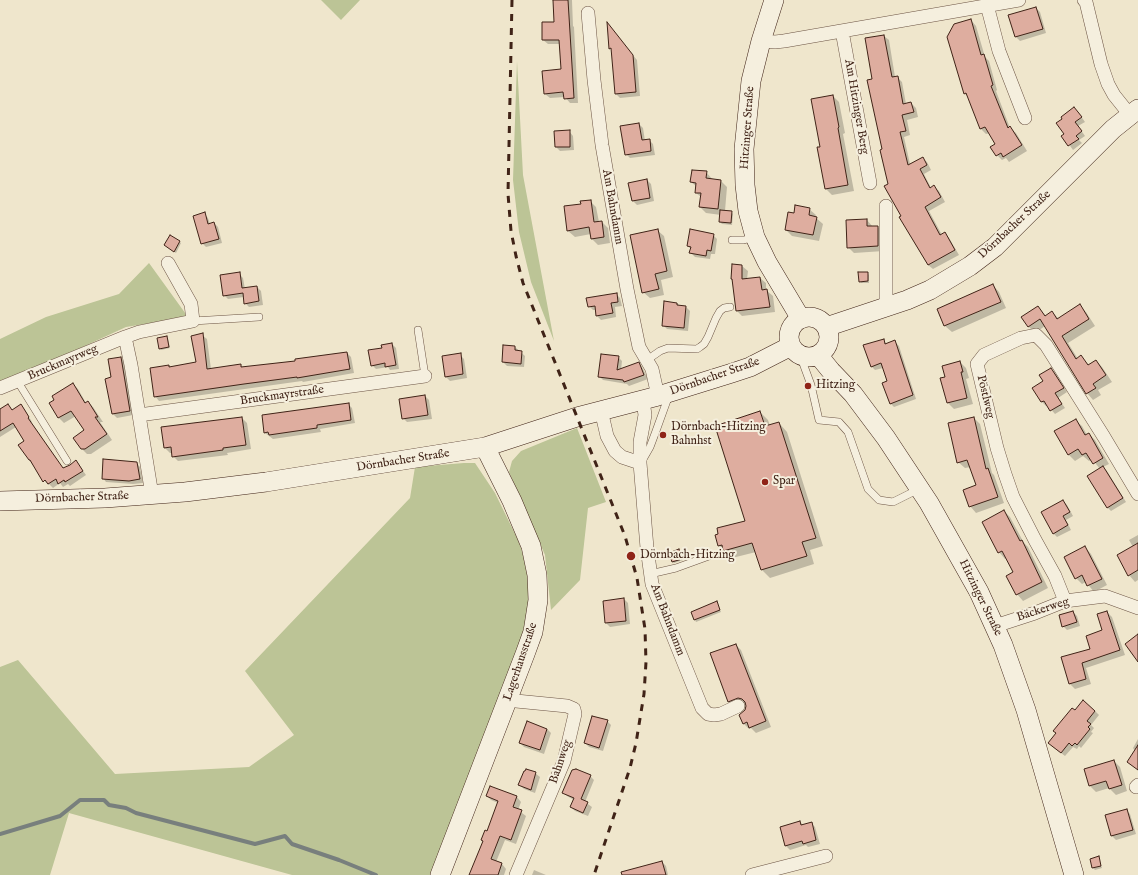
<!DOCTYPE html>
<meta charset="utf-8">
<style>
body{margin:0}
canvas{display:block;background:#efe6cc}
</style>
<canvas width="1138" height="875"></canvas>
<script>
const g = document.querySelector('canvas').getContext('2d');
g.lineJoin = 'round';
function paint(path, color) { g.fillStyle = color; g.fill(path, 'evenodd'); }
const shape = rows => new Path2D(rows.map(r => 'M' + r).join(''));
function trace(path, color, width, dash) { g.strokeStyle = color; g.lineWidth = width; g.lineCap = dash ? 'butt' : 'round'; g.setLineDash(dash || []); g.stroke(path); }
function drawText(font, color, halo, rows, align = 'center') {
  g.font = font + ' "IM FELL English",serif'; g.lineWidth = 4; g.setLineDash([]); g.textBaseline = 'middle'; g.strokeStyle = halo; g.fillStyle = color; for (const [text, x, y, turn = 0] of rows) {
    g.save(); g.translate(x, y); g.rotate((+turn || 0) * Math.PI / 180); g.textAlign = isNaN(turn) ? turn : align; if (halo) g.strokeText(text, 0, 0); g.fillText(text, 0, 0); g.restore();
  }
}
const green = shape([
 [321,0,360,0,341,20],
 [517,61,523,175,554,341,531,282,519,232,513,180],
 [149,263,188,317,126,327,0,385,0,339,46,317,119,294],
 [577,428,606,502,588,508,580,580,551,610,545,555,509,472,512,461,521,451],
 [464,463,475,463,495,493,518,540,531,578,531,612,456,818,430,875,292,875,69,813,50,875,0,875,0,667,18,660,115,774,249,767,294,735,245,671,410,498,415,467]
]);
const shadow = shape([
 [554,0,572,0,573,26,574,27,578,103,570,103,565,97,550,98,545,94,562,70,561,44,548,44,543,40,555,23],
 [1036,8,1040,12,1046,33,1020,41,1016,37,1010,16],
 [971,20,976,26,985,57,989,61,997,90,996,91,1010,128,1016,133,1027,151,1009,162,1006,158,1002,160,997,155,997,144,990,133,986,134,981,129,968,97,964,93],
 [610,28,637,60,640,96,620,98,616,94,612,50,610,48],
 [884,36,889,40,895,77,897,77,902,82,906,104,911,103,916,108,918,117,907,120,910,135,904,137,910,164,922,158,927,162,931,170,924,174,931,188,934,187,939,191,945,202,929,211,942,235,945,233,949,238,959,255,933,269,928,265,900,217,902,216,889,185,873,80],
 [833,96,839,102,845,133,843,134,854,191,832,195,826,189,821,147],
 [1078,112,1085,122,1078,126,1085,136,1079,140,1082,143,1073,150,1063,136,1066,134],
 [639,124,643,128,645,141,649,140,653,144,655,155,630,158,626,154],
 [569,131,573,136,574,150,560,151,556,147],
 [706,172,713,180,721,181,727,187,725,211,731,212,733,214,732,225,722,224,720,222,721,215,706,213,700,207,701,197,696,193,697,187,691,182],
 [647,180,651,184,654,201,637,205,633,201],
 [590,201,596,207,599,222,602,222,608,228,610,243,598,245,592,239,591,234,575,237,568,231,582,205],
 [809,209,816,215,815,217,823,224,819,241,792,236,786,230,795,214],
 [204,214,208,218,210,224,214,223,218,227,222,243,206,247,202,243],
 [867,220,873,227,878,227,884,233,884,251,854,253,848,247],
 [657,230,664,236,673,277,661,280,664,295,650,298,643,292],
 [713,235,717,239,715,254,711,254,710,259,695,257,691,253,691,249,688,246],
 [170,236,181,243,176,253,167,247],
 [732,265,742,266,748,271,747,279,760,278,766,283,766,290,773,296,775,312,742,316,737,311,732,279],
 [867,273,869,275,869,283,861,283,860,281],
 [239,274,243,278,245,289,257,287,261,291,263,305,249,307,245,303,244,297,228,299,224,295],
 [993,285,999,292,1006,308,952,332,945,326,938,309],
 [616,294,620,298,622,306,615,307,616,317,601,320,597,316,596,310,593,310,589,306],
 [677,303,680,306,686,307,690,311,688,331,667,329,663,325],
 [1079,305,1086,312,1095,326,1068,343,1078,359,1081,357,1089,365,1096,361,1102,367,1112,382,1098,390,1101,395,1093,400,1087,393,1045,326,1035,333,1029,327,1023,317,1038,307,1046,316,1052,312,1059,319],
 [202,335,207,339,211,369,241,365,243,368,296,361,347,353,351,357,354,373,303,382,302,381,159,401,155,396,169,366,170,367,198,363],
 [166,337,168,339,170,348,161,350,160,348],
 [883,340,887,344,895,342,899,346,916,399,894,407,890,403,888,382,883,368,875,370,871,366],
 [392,344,396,348,399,369,390,370,388,367,376,369,372,365,383,349],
 [515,347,525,356,524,367,507,366,503,362],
 [460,355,464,359,467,378,450,381,446,377],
 [618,357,622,361,621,370,638,363,642,367,648,379,629,386,627,384,603,380,599,376],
 [121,358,125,362,133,415,117,418,113,414],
 [960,362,966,368,969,378,966,379,973,404,954,409,948,403,946,377],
 [1051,369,1055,373,1067,392,1058,398,1065,408,1055,414,1047,405,1046,406,1042,402],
 [73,384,78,389,86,403,88,402,93,407,103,422,100,422,112,440,91,454,87,454,82,449,86,431,76,416,64,423,59,418,50,403],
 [425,396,429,400,432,419,407,422,403,418],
 [348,404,352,408,355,423,320,429,321,432,273,439,265,433],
 [8,405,13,411,21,406,25,410,32,422,31,422,63,469,70,466,76,461,86,475,70,486,68,484,63,487,60,483,53,488,49,484,48,485,29,460,26,441,16,427,0,437,0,410],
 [760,412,768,420,770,426,779,423,787,432,823,546,810,550,814,564,770,578,762,570,756,552,732,558,719,545,746,521],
 [242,418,247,423,251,449,227,453,228,455,178,461,173,456,173,453,170,453,165,448,193,423],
 [974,418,980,424,992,473,994,475,1004,503,976,513,970,506,977,486,971,467,965,468,958,462],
 [1075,420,1082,426,1087,435,1089,434,1095,440,1109,464,1103,467,1107,471,1126,502,1111,511,1107,507,1100,469,1092,459,1089,461,1083,456,1075,461,1068,454],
 [136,463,140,467,143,483,133,484,106,482,103,478],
 [1063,501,1067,505,1073,516,1066,520,1071,530,1057,537,1053,533],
 [1004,511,1010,517,1024,543,1028,547,1048,588,1023,601,1017,594,1008,576,1014,573,1006,558,1005,559,999,552],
 [1138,535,1138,580,1135,582,1129,575,1133,547,1129,540],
 [1085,547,1091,554,1107,585,1094,592,1086,582,1082,584,1076,578],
 [679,550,683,560,674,563,673,562],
 [624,599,628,603,630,624,610,627,606,623],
 [717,603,721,612,696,622,695,620,692,612],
 [1073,612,1077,616,1080,626,1067,630,1063,626],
 [1107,612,1112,617,1125,655,1086,668,1091,684,1075,689,1070,684,1063,658,1091,650,1103,631],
 [736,645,741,650,771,727,756,733,751,728,749,729,743,723,746,704,744,703,735,707,729,701],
 [1095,711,1099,715,1091,725,1094,728,1091,732,1093,733,1081,748,1079,746,1077,749,1073,747,1065,756,1053,747],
 [607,721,611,725,603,751,589,747,585,743],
 [527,722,547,729,551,733,544,754,524,747,520,743],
 [1138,739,1138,770,1128,762,1135,751,1133,748],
 [1114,761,1120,767,1127,791,1116,795,1109,788,1096,792,1090,786,1085,770],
 [535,773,540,777,535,793,524,789,520,785],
 [590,776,594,780,585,802,592,807,588,816,575,811,571,807,574,800,567,796,563,792],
 [490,787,517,797,521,802,518,810,526,816,516,844,505,840,496,862,502,864,506,869,504,875,470,875,498,803,491,800,487,796],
 [1126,810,1130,814,1136,834,1116,840,1112,836],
 [800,822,803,825,811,823,815,827,820,844,808,847,806,845,790,850,786,846],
 [1098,857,1102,868,1095,870,1093,868,1091,859],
 [662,862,666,866,668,875,639,875],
 [534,870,546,875,532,875]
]);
const stream = shape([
 [0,834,60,816,80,800,104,800,109,805,126,808,136,813,255,844,285,836,292,844,339,860,376,875]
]);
const building = shape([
 [553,0,568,0,574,98,564,99,563,92,544,94,542,71,561,69,559,40,542,40,542,22,554,22,553,0],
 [1036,7,1043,29,1015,37,1008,15,1036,7],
 [971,19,981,55,984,54,993,85,991,86,1008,128,1010,126,1022,145,1003,157,1001,153,996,156,990,147,995,144,985,127,980,129,966,93,964,94,947,37,954,24,971,19],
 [607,22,633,55,636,92,615,94,611,48,609,49,607,22],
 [884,35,892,77,898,76,903,104,911,102,914,112,902,115,906,131,900,132,908,165,923,157,927,165,920,169,930,188,934,185,941,197,925,207,940,235,945,232,955,250,928,265,899,217,901,216,884,186,888,184,880,150,882,149,867,80,872,79,865,38,884,35],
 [833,95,839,127,838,128,848,185,825,189,817,147,820,147,811,99,833,95],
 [1074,107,1082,117,1075,122,1082,131,1076,136,1079,139,1068,146,1061,136,1064,134,1056,123,1062,119,1061,117,1074,107],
 [639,123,642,140,650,139,651,151,625,155,620,126,639,123],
 [570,130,570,147,555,147,554,131,570,130],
 [692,170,707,171,706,178,721,180,718,209,699,207,701,193,695,193,696,183,690,182,692,170],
 [647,179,650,198,632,201,628,183,647,179],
 [591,200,594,222,602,221,604,237,591,239,589,227,567,231,564,206,581,204,580,201,591,200],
 [795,205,810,208,809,215,817,217,813,235,785,230,788,212,794,213,795,205],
 [720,210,732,211,731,223,719,222,720,210],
 [205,212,208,224,214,222,219,239,201,244,193,216,205,212],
 [867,219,867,226,878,226,878,246,847,248,846,220,867,219],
 [658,229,667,271,655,274,659,289,642,293,630,235,658,229],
 [690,229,714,234,711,251,707,250,706,256,689,253,691,247,687,246,690,229],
 [170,235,180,241,174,252,164,245,170,235],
 [732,264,742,265,742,279,760,277,762,290,767,289,770,307,736,311,732,279,731,279,732,264],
 [240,272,242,288,257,286,259,301,244,304,243,293,223,296,220,275,240,272],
 [858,272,868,272,868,281,859,282,858,272],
 [993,284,1001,302,944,326,937,309,993,284],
 [617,293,618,302,611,303,613,313,596,316,595,306,588,307,586,298,617,293],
 [664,301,677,303,677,305,686,306,684,328,662,326,664,301],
 [1080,304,1089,319,1062,336,1076,359,1081,355,1088,365,1096,360,1106,375,1093,384,1096,388,1086,394,1040,319,1028,327,1021,317,1038,306,1045,316,1052,311,1057,319,1080,304],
 [203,333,207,369,241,364,241,367,295,361,295,359,347,352,350,369,297,378,297,377,244,384,154,397,150,368,169,365,169,367,196,362,191,336,203,333],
 [167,336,169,347,159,349,157,338,167,336],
 [884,339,885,344,895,340,913,395,890,404,882,383,887,381,881,363,871,367,863,345,884,339],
 [392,343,396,365,385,367,385,363,371,366,368,350,382,348,381,345,392,343],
 [503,345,515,346,515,350,522,351,521,364,502,362,503,345],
 [461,353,463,374,445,377,442,356,461,353],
 [601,354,619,356,617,370,639,362,644,375,624,382,623,380,598,377,601,354],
 [121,357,130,411,112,414,105,379,111,377,108,359,121,357],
 [960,361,963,372,961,372,967,398,947,403,940,378,945,377,942,366,960,361],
 [1051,368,1064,388,1055,393,1062,404,1050,411,1044,401,1041,402,1032,388,1043,381,1039,375,1051,368],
 [73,383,85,403,88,401,98,417,95,417,107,434,85,449,81,449,73,438,84,430,71,411,58,418,49,403,54,400,52,396,73,383],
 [425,395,428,415,402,419,399,399,425,395],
 [349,403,351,420,317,425,317,428,269,435,268,432,264,433,262,415,349,403],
 [8,404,12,410,21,404,29,417,28,418,63,468,70,465,76,460,83,471,65,482,64,480,58,484,56,479,48,484,45,480,43,482,30,460,29,460,18,445,24,441,13,423,0,431,0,409,8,404],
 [760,411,765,426,779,422,816,538,802,542,807,556,761,570,752,543,723,551,722,545,718,546,715,535,718,534,717,528,745,521,715,426,760,411],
 [242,417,246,445,223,448,223,450,172,457,171,447,164,448,161,427,242,417],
 [974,417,986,469,988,468,998,497,969,507,963,490,976,485,967,460,957,463,948,423,974,417],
 [1076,419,1085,435,1089,433,1103,458,1093,464,1086,453,1082,455,1078,449,1068,455,1054,431,1076,419],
 [103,459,137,462,140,479,129,481,102,479,103,459],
 [1103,466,1123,498,1107,508,1087,476,1103,466],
 [1063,500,1070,512,1063,516,1068,525,1053,534,1041,512,1063,500],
 [1004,510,1020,541,1022,540,1042,582,1016,595,1006,576,1013,572,1002,551,998,553,982,522,1004,510],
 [1138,543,1138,570,1128,576,1117,555,1138,543],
 [1085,546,1102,579,1087,586,1082,575,1075,579,1064,557,1085,546],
 [679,549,682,559,672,562,669,553,679,549],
 [624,598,626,621,605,623,603,601,624,598],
 [717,601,720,610,694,620,691,612,717,601],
 [1073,611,1077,622,1062,627,1059,615,1073,611],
 [1107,611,1120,650,1082,663,1086,679,1069,684,1061,657,1090,649,1086,636,1102,630,1097,614,1107,611],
 [1138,634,1138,662,1125,644,1138,634],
 [736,644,766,721,749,728,747,722,743,724,739,715,745,710,746,706,745,702,742,699,738,698,728,702,710,653,736,644],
 [1083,700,1095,711,1087,721,1091,724,1088,727,1090,729,1077,745,1075,743,1072,746,1069,743,1061,753,1048,743,1056,733,1053,731,1072,708,1075,710,1083,700],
 [592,716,608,720,599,748,584,743,592,716],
 [527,721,547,729,540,750,519,743,527,721],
 [1138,745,1138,770,1127,762,1138,745],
 [1114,760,1122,785,1109,789,1106,781,1089,786,1084,769,1114,760],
 [526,769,536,772,531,790,518,785,524,771,525,771,526,769],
 [576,769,591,775,581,799,588,802,583,813,570,807,574,798,562,793,572,770,576,769],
 [490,786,517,796,513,807,522,810,511,840,500,836,491,859,502,863,498,875,469,875,483,841,481,840,485,830,487,831,498,801,486,796,490,786],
 [1127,809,1133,830,1111,836,1105,815,1127,809],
 [800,821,801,825,812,822,816,840,803,844,802,841,785,846,780,827,800,821],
 [1099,856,1101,866,1092,868,1090,859,1099,856],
 [662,861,666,875,622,875,621,872,662,861]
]);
const lane = shape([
 [732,240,744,240,754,237],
 [193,321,259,317],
 [418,330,425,376],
 [800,355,811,385,819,420,839,422,848,432,868,489,879,500,893,502,919,489],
 [647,360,660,351,668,348,697,349,700,347,704,344,708,337,716,318,720,311,724,308,730,307],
 [18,382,67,461],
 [642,461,650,447,656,431,669,395],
 [650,574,676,568,709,556]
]);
const street = shape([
 [1084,0,1086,2,1101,64,1108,84,1114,95,1130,115],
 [987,5,999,51,1025,118],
 [588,13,594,80,602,145,627,289,639,347,652,369,658,396],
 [842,31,870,183],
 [761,41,775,42,784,41,1019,0],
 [886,307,886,206],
 [0,388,125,337],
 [643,401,645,415,640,442,640,463,647,548,652,584,702,708,708,714,714,715,721,714,738,706],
 [601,410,607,436,615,451,622,457,640,463],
 [139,415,131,365,125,337,139,332,193,321,191,304,168,263],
 [152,495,139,415,425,376],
 [1065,601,1055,576,1035,540,1013,497,1005,474,997,448,977,364,984,355,1021,338,1036,335,1046,345,1104,437,1138,494],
 [995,626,1035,613,1065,601,1105,596,1138,608],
 [508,698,516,701,567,706,574,709,575,714,564,761,516,875],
 [1136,787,1138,785],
 [752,875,826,856]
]);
const secondary = shape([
 [774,0,761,41,751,81,744,149,745,185,748,211,755,237,767,262,801,319],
 '789 337a20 20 0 1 1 40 0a20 20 0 1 1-40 0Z',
 [826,327,907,300,930,290,970,266,995,247,1113,129,1138,109],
 [818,355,831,371,853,394,886,438,929,503,979,592,1003,645,1026,710,1074,875],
 [0,501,105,498,185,492,266,482,485,447,577,417,658,396,732,373,750,367,791,346],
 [440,875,525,654,533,632,538,600,537,575,531,546,512,501,485,447]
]);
const rail = shape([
 [512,0,508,194,511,231,516,256,523,283,625,536,637,578,645,629,646,662,644,694,636,743,630,768,594,875]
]);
const markers = [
 [808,386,4,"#8f2418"],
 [663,435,4,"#8f2418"],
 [765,482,4,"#8f2418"],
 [631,556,5,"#8f2418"]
];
const streetNames = [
 ["Am Hitzinger Berg",856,107,80],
 ["Hitzinger Straße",748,128,-86],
 ["Am Bahndamm",612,207,80],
 ["Dörnbacher Straße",1015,225,-43],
 ["Bruckmayrweg",63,363,-23],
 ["Dörnbacher Straße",715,377,-19],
 ["Bruckmayrstraße",282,396,-8],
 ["Pöstlweg",985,397,77],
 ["Dörnbacher Straße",403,461,-9],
 ["Dörnbacher Straße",82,498,-2],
 ["Hitzinger Straße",980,598,64],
 ["Bäckerweg",1043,610,-18],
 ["Am Bahndamm",667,620,69],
 ["Lagerhausstraße",521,662,-71],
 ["Bahnweg",561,762,-71]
];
const poiNames = [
 ["Hitzing",816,386],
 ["Dörnbach-Hitzing",671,428],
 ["Bahnhst",671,442],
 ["Spar",773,482],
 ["Dörnbach-Hitzing",640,556]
];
paint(green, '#bcc496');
paint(shadow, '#0003');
trace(stream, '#787f7d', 4);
paint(building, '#dead9f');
trace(building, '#402317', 1);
trace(lane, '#6c5444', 8);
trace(street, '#6c5444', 14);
trace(secondary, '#402317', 20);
trace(lane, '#f5efde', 7);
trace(street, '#f5efde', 13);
trace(secondary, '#f5efde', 19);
trace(rail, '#402317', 3, [7, 7]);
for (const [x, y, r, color] of markers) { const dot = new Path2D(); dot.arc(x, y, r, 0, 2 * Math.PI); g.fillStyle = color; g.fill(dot); trace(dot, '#f5efde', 1.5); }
drawText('12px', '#402317', '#f5efde', streetNames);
drawText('12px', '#402317', '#f5efde', poiNames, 'left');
</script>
